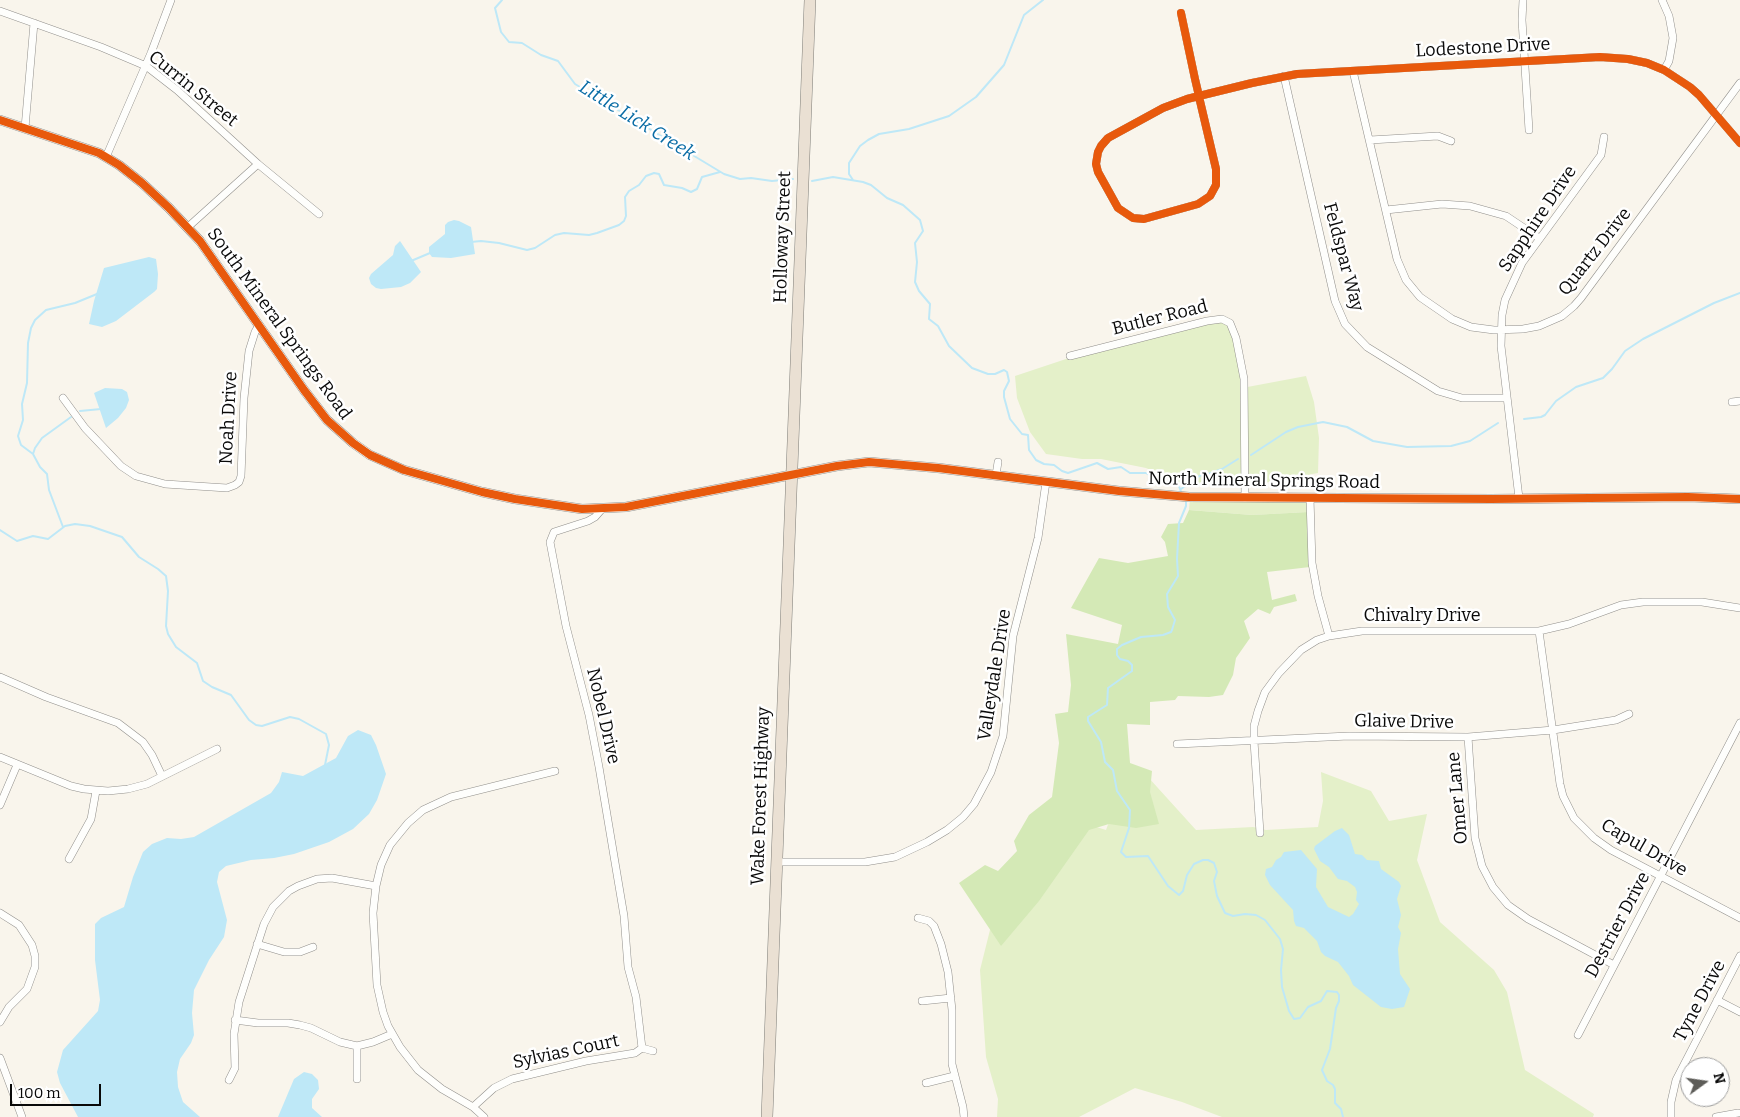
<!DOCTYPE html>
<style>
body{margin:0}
#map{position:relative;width:1740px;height:1117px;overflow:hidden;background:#f9f5ec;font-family:Bitter,serif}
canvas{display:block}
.north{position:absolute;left:1680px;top:1057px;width:50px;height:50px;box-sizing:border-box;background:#fff;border:1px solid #9d9d9d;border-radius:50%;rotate:76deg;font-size:14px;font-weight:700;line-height:20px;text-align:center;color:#090909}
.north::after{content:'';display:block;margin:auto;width:18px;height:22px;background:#5d5c58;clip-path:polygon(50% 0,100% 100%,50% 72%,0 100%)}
.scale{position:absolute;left:10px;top:1084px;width:91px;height:22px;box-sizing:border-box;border:2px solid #090909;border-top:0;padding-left:6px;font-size:15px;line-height:18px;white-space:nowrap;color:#090909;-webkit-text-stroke:4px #fff;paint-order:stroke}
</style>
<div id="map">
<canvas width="1740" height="1117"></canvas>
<div class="north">N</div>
<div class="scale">100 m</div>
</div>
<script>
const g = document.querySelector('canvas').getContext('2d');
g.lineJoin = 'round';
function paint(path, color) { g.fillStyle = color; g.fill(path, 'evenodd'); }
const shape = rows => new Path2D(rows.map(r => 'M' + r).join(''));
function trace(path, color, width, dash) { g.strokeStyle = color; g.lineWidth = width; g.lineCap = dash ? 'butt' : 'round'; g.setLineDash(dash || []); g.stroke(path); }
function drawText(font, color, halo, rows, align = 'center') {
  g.font = font + ' Bitter,serif'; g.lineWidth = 5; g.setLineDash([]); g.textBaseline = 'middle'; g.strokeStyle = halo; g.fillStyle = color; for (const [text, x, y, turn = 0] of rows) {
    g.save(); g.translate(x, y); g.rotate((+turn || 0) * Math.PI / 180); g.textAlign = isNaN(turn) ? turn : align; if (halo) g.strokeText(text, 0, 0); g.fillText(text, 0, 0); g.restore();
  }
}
const green = shape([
 [1217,320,1233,328,1242,388,1306,376,1314,402,1319,438,1318,473,1241,487,1180,483,1146,468,1101,459,1082,459,1046,454,1030,432,1017,398,1015,376,1069,358],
 [1190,498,1309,499,1308,512,1252,515,1189,510],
 [1129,768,1148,777,1196,830,1253,827,1266,830,1318,827,1323,801,1321,772,1371,791,1389,821,1427,814,1417,860,1440,922,1494,970,1507,992,1525,1070,1594,1114,1593,1117,1222,1117,1182,1102,1135,1088,1079,1117,997,1117,998,1099,986,1057,980,970,995,910,1039,809,1106,830]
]);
const forest = shape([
 [1189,510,1252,515,1308,512,1310,567,1267,572,1272,600,1295,594,1297,601,1274,607,1270,614,1258,609,1244,621,1250,638,1236,658,1233,675,1223,695,1209,697,1178,696,1175,700,1150,702,1150,725,1127,724,1130,763,1152,771,1150,792,1159,824,1136,828,1109,824,1089,830,1039,901,1001,946,959,883,985,865,998,871,1017,851,1014,841,1029,815,1052,797,1059,743,1055,714,1068,712,1071,685,1066,634,1118,644,1122,625,1071,608,1099,558,1128,563,1168,556,1165,542,1161,537,1168,524,1183,523]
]);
const water = shape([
 [454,220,459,221,471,227,475,254,451,258,432,257,429,253,429,247,445,234,445,225,448,222],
 [400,241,421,272,410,283,401,287,381,289,376,288,371,284,369,278,371,274,393,255,395,246],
 [149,257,156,259,158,274,157,289,154,292,116,321,102,327,89,324,94,301,104,268],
 [105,388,122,389,127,392,129,400,126,408,118,418,106,428,94,393],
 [358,730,371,735,376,745,386,774,377,800,369,814,353,829,329,842,294,854,274,858,251,860,226,866,219,872,217,882,227,920,224,937,209,960,194,990,192,1013,194,1035,191,1043,180,1059,177,1072,178,1087,183,1102,200,1117,78,1117,60,1083,57,1072,63,1050,98,1011,100,1000,95,960,95,924,101,918,124,907,133,877,143,852,152,844,167,838,181,839,194,837,271,793,279,782,282,772,303,776,336,758,348,736],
 [1342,828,1349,835,1355,854,1362,855,1367,860,1379,861,1381,869,1399,882,1401,886,1397,899,1401,915,1398,927,1401,933,1398,949,1400,974,1410,989,1404,1007,1392,1009,1381,1007,1353,985,1349,976,1338,962,1325,956,1321,952,1317,941,1304,928,1296,926,1294,921,1293,910,1270,885,1265,875,1266,869,1272,867,1276,860,1281,857,1284,852,1301,850,1317,869,1316,887,1328,907,1349,917,1353,914,1359,904,1356,900,1357,892,1355,887,1347,881,1338,879,1329,867,1320,861,1314,849,1315,846,1335,831],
 [304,1072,312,1074,318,1080,319,1089,312,1099,312,1108,322,1117,278,1117,294,1079]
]);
const stream = shape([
 [502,0,495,8,501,32,509,42,522,43,541,55,558,61,575,84,724,174,740,179,751,178,772,181,793,179],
 [853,180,849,174,849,163,860,146,868,140,879,134,909,129,949,116,976,97,1004,65,1024,15,1043,0],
 [812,181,833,177,863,182,871,185,887,198,903,205,920,220,923,231,915,243,917,262,915,282,919,291,930,304,929,319,938,326,949,346,972,368,988,374,995,374,1004,370,1007,372,1009,381,1004,391,1004,397,1010,419,1022,434,1028,435,1029,450,1036,460,1044,464,1054,465,1062,471,1068,473,1097,463,1108,469,1121,467,1130,473,1146,473,1158,480,1178,484,1182,494],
 [471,242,481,241,499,243,527,250,535,248,555,235,564,233,589,235,597,233,619,225,624,221,626,216,625,197,629,191,639,185,646,176,654,173,659,174,664,185,682,188,691,192,697,189,702,177,720,172],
 [411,261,430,253],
 [80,411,101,409],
 [1524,419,1541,417,1545,415,1556,401,1576,387,1603,378,1612,369,1625,351,1643,339,1714,303,1740,293],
 [33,454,35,448,42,438,71,417],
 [1251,455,1286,432,1298,427,1323,422,1347,427,1373,441,1407,447,1451,446,1470,441,1498,423],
 [1181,489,1201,475,1208,474,1222,469,1238,459],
 [1186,501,1186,506,1179,523,1177,559,1178,576,1167,594,1168,607,1175,620,1172,630,1171,632,1163,635,1141,637,1122,645,1117,649,1117,655,1120,659,1128,661,1132,665,1132,671,1108,688,1107,705,1088,717,1088,721,1101,742,1105,762,1113,770,1117,791,1130,810,1129,828,1121,852,1126,857,1148,856,1168,886,1179,895,1183,891,1187,875,1194,864,1203,860,1208,860,1214,863,1217,872,1214,881,1217,896,1225,913,1233,916,1245,914,1256,915,1265,920,1280,939,1283,949,1281,970,1282,987,1289,1011,1294,1019,1300,1018,1308,1007,1321,1001,1327,991,1337,992,1339,995,1339,1001,1336,1008,1330,1049,1322,1070,1327,1081,1333,1085,1335,1089,1335,1103,1341,1109,1343,1117],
 [63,527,49,490,47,474,40,467,33,454,21,445,18,436,23,420,22,404,27,383,28,343,31,328,35,320,46,310,75,303,97,294],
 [0,530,17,541,33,536,48,539,65,526,75,524,90,526,122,537,139,557,158,569,166,576,168,591,166,626,168,634,176,647,197,663,203,681,212,687,231,695,249,720,256,725,262,726,290,717,299,719,326,734,329,745,325,765]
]);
const minor = shape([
 [1523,0,1522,20,1529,130],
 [1662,0,1669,16,1673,38,1669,61,1664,70],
 [0,11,101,47,146,66,177,90,258,164,319,214],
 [1181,13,1195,79,1199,96,1200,101,1216,169,1216,185,1210,196,1198,204,1144,219,1133,218,1118,208,1098,172,1096,164,1098,152,1101,146,1108,138,1163,108,1187,99,1199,96,1252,83,1297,74,1600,57,1628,59,1647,63,1664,70,1690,87,1699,95,1740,143],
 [1353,71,1397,259,1406,280,1420,297,1452,319,1471,327,1494,330,1523,329,1539,326,1562,316,1574,306,1581,298,1740,83],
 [1284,76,1335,301,1345,324,1367,347,1438,391,1462,398,1507,398],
 [25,128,34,23],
 [1370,140,1438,136,1451,141],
 [106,157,151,53,171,0],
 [1386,210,1442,204,1470,206,1506,216,1539,238],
 [188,227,258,164],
 [1070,356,1207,321,1222,319,1230,323,1236,338,1244,379,1245,498],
 [63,398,85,428,121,466,136,476,165,484,227,488,235,485,239,482,241,476,244,398,249,351,255,332,259,325],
 [1732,402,1740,401],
 [996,475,998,462],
 [1310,498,1312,563,1318,596,1329,636],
 [1519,498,1501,346,1502,315,1505,300,1522,263,1601,155,1604,137],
 [1539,631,1560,784,1563,796,1574,818,1594,838,1611,850,1740,918],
 [0,677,46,697,118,723,143,742,152,755,162,776],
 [1468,737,1475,838,1482,866,1493,887,1508,905,1528,919,1614,965],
 [1177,744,1349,736,1468,737,1553,730,1616,720,1629,714],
 [0,757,71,786,84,789,108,791,128,789,147,784,217,749],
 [0,805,17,765],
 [1260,833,1254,741,1254,726,1258,711,1265,692,1279,673,1301,650,1317,640,1329,636,1362,631,1539,631,1569,624,1621,605,1643,602,1702,602,1740,608],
 [69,859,91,819,96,791],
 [776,862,865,862,895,857,927,842,947,830,963,817,974,804,991,772,1003,736,1013,636,1038,538,1046,482],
 [0,913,19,925,32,945,35,956,35,967,27,989,9,1007,0,1022],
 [918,918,929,921,934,926,941,944,948,972,952,1010,952,1064,963,1107,964,1117],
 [257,944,284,952,300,952,313,947],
 [1717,1000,1740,1012],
 [922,1001,951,998],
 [235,1020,258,1023,288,1023,300,1025,311,1028,340,1042,357,1046,373,1042,392,1034],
 [1578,1035,1740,723],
 [642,1048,653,1051],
 [0,1058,22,1117],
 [357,1079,357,1046],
 [229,1080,235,1068,234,1034,239,1002,264,924,273,907,289,891,298,886,317,879,332,878,376,886],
 [926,1083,954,1076],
 [473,1107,494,1088,512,1079,586,1061,635,1053,642,1048,636,997,628,967,624,916,599,767,589,715,566,626,550,542,554,532,588,521,595,517,602,509],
 [484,1117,473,1107,442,1089,418,1070,400,1047,388,1026,383,1012,377,985,373,913,376,886,381,865,390,845,408,823,423,810,451,797,555,771],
 [1671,1117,1671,1102,1676,1080,1740,956],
 [1716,1117,1738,1113]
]);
const tertiary = shape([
 [0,120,99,153,119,165,142,183,169,208,200,241,304,390,327,420,353,443,370,455,404,470,482,492,515,499,582,509,626,507,837,466,869,462,938,468,1119,491,1189,497,1491,499,1688,497,1740,499]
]);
const trunk = shape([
 [767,1117,810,0]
]);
const cycleway = shape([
 [1181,13,1195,79,1199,96,1200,101,1216,169,1216,185,1210,196,1198,204,1144,219,1133,218,1118,208,1098,172,1096,164,1098,152,1101,146,1108,138,1163,108,1187,99,1199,96,1252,83,1297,74,1600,57,1628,59,1647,63,1664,70,1690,87,1699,95,1740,143],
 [0,120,99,153,119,165,142,183,169,208,200,241,304,390,327,420,353,443,370,455,404,470,482,492,515,499,582,509,626,507,837,466,869,462,938,468,1119,491,1189,497,1491,499,1688,497,1740,499]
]);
const streetNames = [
 ["Lodestone Drive",1483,48,-3],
 ["Currin Street",193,89,39],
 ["Sapphire Drive",1538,219,-56],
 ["Holloway Street",783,237,-88],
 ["Quartz Drive",1595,252,-52],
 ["Feldspar Way",1343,257,75],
 ["Butler Road",1160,318,-14],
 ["South Mineral Springs Road",279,324,54],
 ["Noah Drive",229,418,-87],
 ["North Mineral Springs Road",1264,481,1],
 ["Chivalry Drive",1422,616],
 ["Valleydale Drive",995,675,-81],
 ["Nobel Drive",603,716,77],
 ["Glaive Drive",1404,722,1],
 ["Wake Forest Highway",761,796,-88],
 ["Omer Lane",1458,798,-95],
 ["Capul Drive",1644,848,30],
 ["Destrier Drive",1618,925,-62],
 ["Tyne Drive",1700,1001,-62],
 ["Sylvias Court",566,1052,-12]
];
const waterNames = [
 ["Little Lick Creek",637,121,32]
];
paint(green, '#e4f0c9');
paint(forest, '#d4e9b6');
paint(water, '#bee8f7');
trace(stream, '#bee8f7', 2);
trace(minor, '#918f8b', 8);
trace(tertiary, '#918f8b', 10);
trace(trunk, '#7e7d78', 12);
trace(minor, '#fefefc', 7);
trace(tertiary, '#fefefc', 9);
trace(trunk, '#eae0d3', 11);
trace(cycleway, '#e8590c', 8);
drawText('18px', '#090909', '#fff', streetNames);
drawText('italic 19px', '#096ca5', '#fff', waterNames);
</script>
